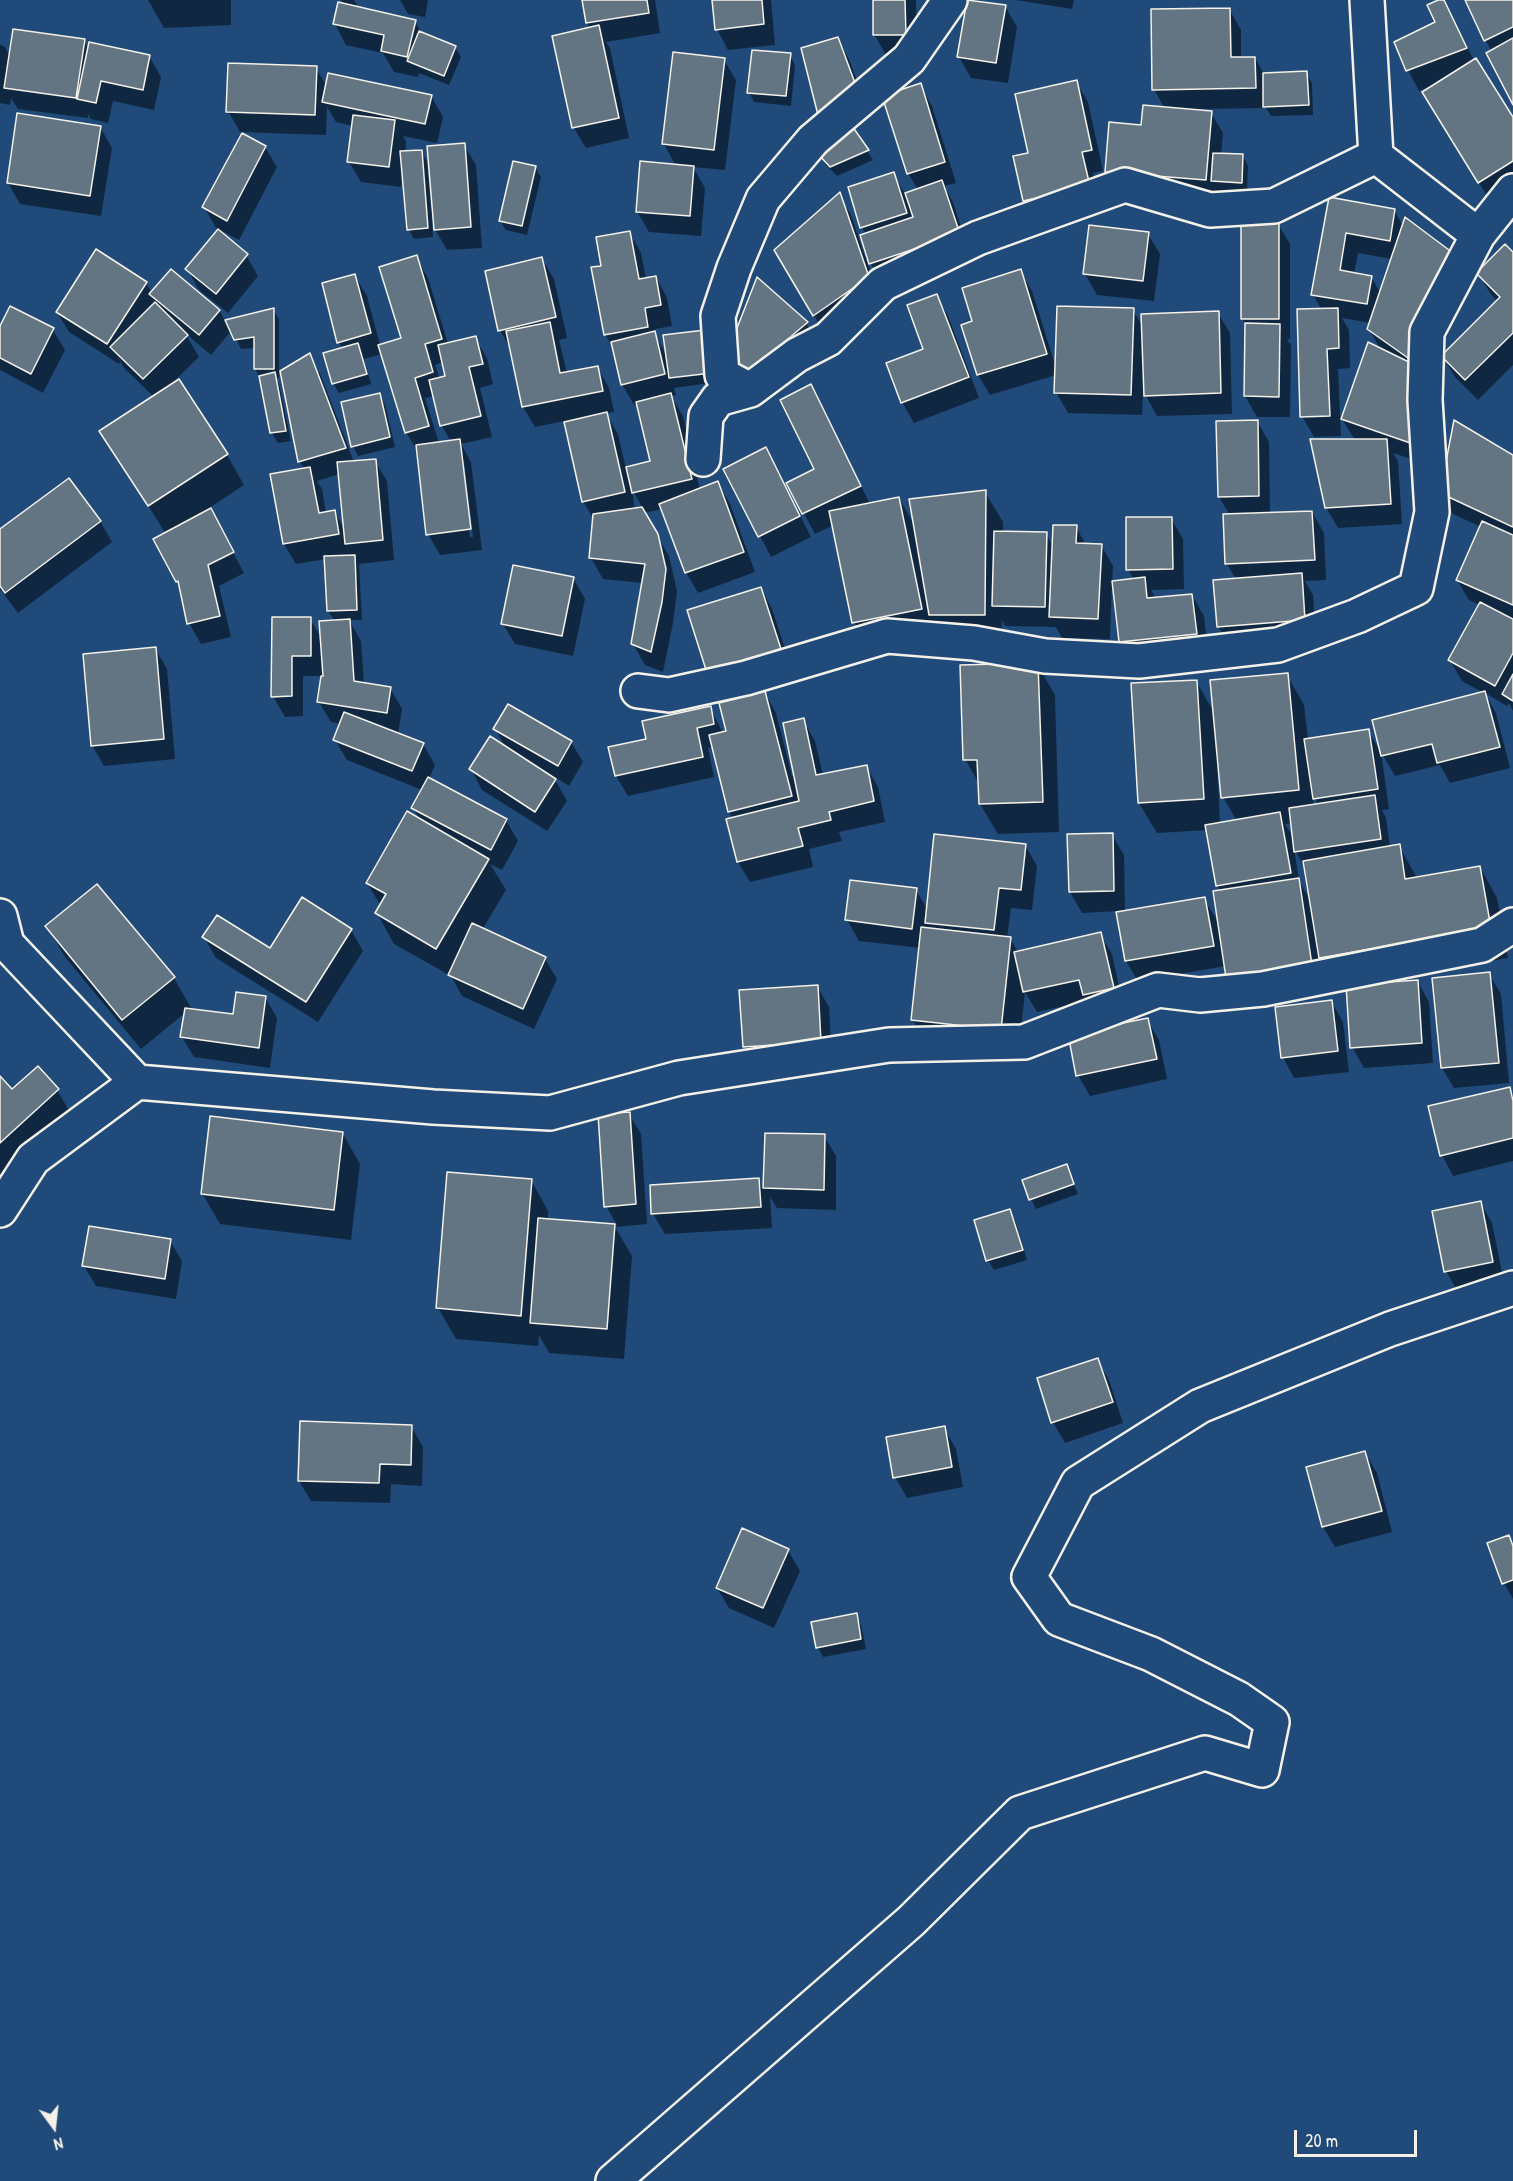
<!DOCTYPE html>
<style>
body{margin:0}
#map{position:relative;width:1513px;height:2181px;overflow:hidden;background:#1f4a7a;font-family:"Patrick Hand",sans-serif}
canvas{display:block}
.north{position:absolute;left:24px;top:2097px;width:60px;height:60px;-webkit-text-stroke:4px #1f4a7a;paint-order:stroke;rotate:165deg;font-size:16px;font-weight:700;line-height:24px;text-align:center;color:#f4f1e8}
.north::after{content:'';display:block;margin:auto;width:21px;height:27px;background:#f4f1e8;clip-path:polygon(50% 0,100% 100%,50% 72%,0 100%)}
.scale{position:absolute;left:1294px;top:2130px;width:123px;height:27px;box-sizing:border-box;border:3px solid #f4f1e8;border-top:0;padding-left:8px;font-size:18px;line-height:21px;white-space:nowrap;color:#f4f1e8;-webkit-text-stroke:4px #1f4a7a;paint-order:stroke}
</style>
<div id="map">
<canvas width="1513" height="2181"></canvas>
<div class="north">N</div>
<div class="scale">20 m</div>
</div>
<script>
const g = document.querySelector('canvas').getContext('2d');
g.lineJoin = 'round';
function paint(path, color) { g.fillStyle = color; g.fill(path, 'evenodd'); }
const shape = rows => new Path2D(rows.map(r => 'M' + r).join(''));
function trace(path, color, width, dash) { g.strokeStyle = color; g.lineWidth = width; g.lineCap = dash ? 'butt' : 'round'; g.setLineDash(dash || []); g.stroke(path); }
const shadow = shape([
 [148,0,231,0,231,25,164,28],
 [341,0,354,0,359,9,415,21,422,34,455,47,461,57,449,85,419,73,418,77,394,72,383,53,346,45,335,24,344,5],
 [400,0,428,0,425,17,408,14],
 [584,0,655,0,660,33,606,42,610,48,629,138,586,148,574,128,591,29,587,23],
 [714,0,771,0,775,45,728,50,717,29],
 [874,0,916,0,917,55,886,55,874,34],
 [1016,0,1074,0,1072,9],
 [1441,0,1454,20,1474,61,1513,120,1513,189,1491,202,1435,113,1428,87,1419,91,1408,70,1437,23],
 [1466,0,1513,0,1513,102,1491,51],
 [1005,6,1017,27,1008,83,971,78,959,57],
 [1229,9,1241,30,1241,59,1255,58,1264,74,1306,73,1312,83,1313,115,1271,116,1266,108,1198,109,1198,111,1211,113,1223,133,1221,155,1243,156,1248,166,1247,192,1218,191,1217,200,1119,192,1107,171,1143,127,1165,109,1154,89],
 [837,39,849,59,866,105,832,139],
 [84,41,89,50,149,56,161,77,154,110,113,101,108,123,91,119,88,114,88,118,18,109,11,98,10,105,0,103,0,45,4,46,10,56],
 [790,55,795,65,791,106,754,102,749,92],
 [724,60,736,80,725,170,693,167,705,188,701,236,649,232,637,211,676,166,664,144],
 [316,68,327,87,431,96,443,117,437,143,403,136,406,142,405,153,421,152,427,161,431,208,434,207,464,145,476,165,482,248,447,250,432,224,433,237,414,239,408,229,402,174,401,187,361,182,349,162,353,126,336,122,327,107,326,135,240,132,228,111],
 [1076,82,1088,102,1103,171,1093,173,1100,206,1037,221,1025,200,1030,154],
 [920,85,932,106,956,183,944,186,953,202,970,255,882,284,868,258,866,259,880,298,826,335,775,250,839,195,851,215,865,257,868,256,866,235,862,227,893,174,905,194,918,190,908,173],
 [100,127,112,148,101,216,20,204,8,183],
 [852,128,873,160,837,176,826,165,821,155],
 [265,147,277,167,239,240,216,228,204,207],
 [535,167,541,177,527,235,506,230,500,221],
 [1330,199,1394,210,1403,226,1420,377,1427,464,1393,453,1398,461,1402,524,1338,528,1326,507,1355,440,1342,419,1381,350,1369,329,1371,323,1342,318,1349,330,1350,368,1338,369,1341,436,1314,437,1302,416,1322,310,1313,295],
 [1358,253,1392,259,1381,294,1371,277,1354,274],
 [1278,224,1290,244,1290,339,1287,339,1291,346,1290,417,1257,417,1245,396,1247,326,1242,318],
 [629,232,641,253,646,279,656,277,667,298,672,326,655,329,657,338,667,356,665,337,716,382,674,388,676,395,671,396,683,416,700,490,718,483,730,504,755,572,698,593,686,572,663,509,644,513,669,556,677,591,673,623,663,672,645,665,633,644,643,583,603,579,591,558,594,520,583,501,565,421,535,427,523,407,512,352,500,330,542,259,554,279,567,338,559,340,567,373,597,367,609,388,614,412,606,413,618,434,626,469,652,462,638,404,634,405,622,384,614,350,605,334,603,267],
 [632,489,643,509,635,510],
 [1148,234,1160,254,1154,301,1097,295,1085,274],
 [1513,254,1513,365,1478,400,1455,377,1443,357,1498,302,1490,293,1478,273],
 [246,255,258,276,228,313,199,290,187,269],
 [416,257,428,278,448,344,475,338,487,358,493,384,480,388,492,437,461,444,471,462,482,550,440,555,428,534,419,454,406,432,382,354,364,359,371,384,339,393,333,383,343,349,339,342,355,276,367,296,380,345,403,339],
 [443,362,447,377,440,379,435,365],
 [434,396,442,426,451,442,439,443,425,398],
 [461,461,464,461,473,537,470,537],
 [1020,271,1032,291,1056,368,1133,310,1143,327,1218,313,1230,333,1232,414,1157,416,1143,391,1142,415,1068,413,1056,392,1056,375,990,395,978,375,963,326,974,322],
 [146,283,152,293,219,310,225,321,273,310,279,319,279,378,276,378,279,384,291,441,278,443,272,433,261,379,255,369,255,348,241,349,232,330,211,355,185,333,199,357,171,384,227,455,244,485,209,508,244,573,219,586,231,637,201,644,189,623,166,534,101,431,154,397,124,368,120,361,119,364,69,332,57,312],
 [936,296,948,316,979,398,914,423,902,402,925,349],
 [11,308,53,330,65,350,43,393,0,370,0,330],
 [806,323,818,344,741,372,729,351],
 [309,356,321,376,354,462,375,461,387,481,394,560,359,564,362,620,349,620,361,641,364,684,390,688,402,709,398,734,423,744,435,765,429,779,506,820,518,841,502,870,490,864,506,890,482,930,545,959,557,979,534,1029,462,996,451,976,394,944,377,913,381,906,367,883,420,820,413,808,422,790,347,760,335,740,341,724,331,722,319,702,323,676,303,676,303,716,285,717,273,696,273,619,310,619,322,639,335,621,328,611,326,559,296,564,284,544,304,469,300,462,282,371],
 [340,474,345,530,334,511,326,513,322,489,317,481],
 [811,386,870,504,899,498,915,526,985,492,1003,522,1003,532,1046,534,1053,546,1076,527,1086,545,1101,545,1113,566,1112,582,1134,580,1128,569,1171,519,1183,539,1184,589,1151,590,1156,599,1192,595,1204,616,1208,654,1132,662,1120,641,1114,582,1112,582,1110,639,1062,638,1056,627,1005,626,1002,620,1001,646,871,652,854,622,834,525,815,534,788,484,816,470],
 [379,394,385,404,395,447,358,456,353,446],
 [1257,421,1269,442,1270,514,1312,512,1324,533,1326,580,1305,581,1313,595,1316,641,1230,647,1218,626,1236,579,1226,563,1230,515,1219,497],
 [1513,457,1513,711,1509,703,1507,706,1485,693,1496,713,1510,768,1450,783,1440,765,1395,776,1381,752,1389,809,1382,810,1386,818,1390,847,1399,846,1417,878,1480,867,1497,898,1508,958,1369,982,1369,985,1418,982,1429,1002,1433,1063,1364,1068,1352,1047,1348,986,1324,963,1329,995,1245,1008,1228,978,1226,966,1138,981,1126,961,1118,911,1082,913,1070,892,1069,836,1112,835,1124,855,1125,912,1204,899,1220,925,1221,892,1217,885,1208,830,1157,833,1139,803,1196,681,1215,714,1287,675,1304,705,1308,740,1368,731,1381,752,1484,693,1462,681,1450,660,1480,605,1469,600,1457,580,1481,527,1453,514,1441,493],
 [1217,763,1219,763,1223,797,1237,821,1220,824],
 [1313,796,1319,805,1314,806],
 [1292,823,1294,839,1285,824],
 [1294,848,1305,868,1311,901,1299,881],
 [725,469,777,470,811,537,771,557],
 [100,521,112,542,18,613,0,589,0,531],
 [573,578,585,599,573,656,515,644,503,624],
 [761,588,772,609,792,670,720,693],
 [155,648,167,669,175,759,104,766,92,745],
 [1037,664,1055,695,1059,832,998,834,980,804,980,785,965,759],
 [765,693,776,713,792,776,795,775,803,720,815,741,823,775,866,766,878,787,885,822,839,832,842,841,809,849,813,867,750,882,738,862,727,820,733,818,729,812,713,747,708,748,714,777,628,796,616,776,648,740,710,708,723,733,728,732],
 [495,729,571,742,583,762,569,786,553,776,567,801,547,831,482,790,471,769,506,748],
 [1025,845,1037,866,1032,910,1011,908,1007,938,1010,938,1018,952,1100,934,1112,954,1124,1009,1088,1001,1037,1012,1025,992,1018,1060,930,1050,912,1019,920,948,859,941,847,920,916,890,927,909],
 [303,899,351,930,363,951,318,1022,216,958,204,937,271,950],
 [47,926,174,978,191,1008,189,1010,234,1015,265,997,277,1018,270,1068,194,1057,182,1037,185,1013,141,1049,65,957],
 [1489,974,1501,994,1509,1083,1454,1088,1442,1068],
 [817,986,829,1007,832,1062,757,1067,745,1046],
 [1331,1001,1343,1022,1349,1072,1294,1078,1283,1057],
 [1147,1020,1159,1040,1167,1079,1090,1096,1078,1075],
 [0,1078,12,1091,57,1090,75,1121,0,1189],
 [1509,1088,1513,1096,1513,1161,1453,1176,1442,1155],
 [629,1114,641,1134,647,1224,615,1227,632,1256,624,1359,549,1353,539,1335,538,1346,456,1339,438,1308,531,1180,548,1211,548,1220,617,1225,606,1206],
 [343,1134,360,1164,351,1240,220,1224,202,1193],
 [766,1134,824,1136,836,1156,836,1210,777,1208,770,1197,772,1228,665,1234,653,1214,758,1180,765,1190],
 [1066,1166,1078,1194,1036,1209,1031,1199],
 [1480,1202,1492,1223,1504,1282,1458,1292,1446,1271],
 [1009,1210,1015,1220,1027,1260,994,1270,988,1260],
 [170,1241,182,1261,176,1299,96,1286,84,1266],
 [1097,1360,1109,1380,1123,1423,1065,1443,1053,1422],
 [411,1426,423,1447,422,1486,391,1484,390,1503,311,1501,299,1481],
 [944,1428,956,1449,963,1487,907,1498,895,1477],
 [1365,1453,1377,1473,1392,1532,1335,1547,1323,1527,1308,1468],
 [1508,1537,1513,1545,1513,1599,1504,1583],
 [788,1550,800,1571,774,1628,729,1608,717,1588],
 [856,1615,861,1625,866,1649,823,1657,818,1647]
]);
const building = shape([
 [582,0,647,0,649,13,586,23,582,0],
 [712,0,762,0,764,24,715,30,712,0],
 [873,0,905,0,906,35,873,35,873,0],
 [967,0,1006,5,996,63,957,57,967,0],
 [1438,0,1444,0,1467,48,1406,71,1394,42,1435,22,1427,5,1438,0],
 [1465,0,1513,0,1513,27,1484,41,1465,0],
 [338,2,416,20,407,57,381,51,384,35,333,24,338,2],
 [1230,8,1231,57,1255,57,1256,88,1152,90,1151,9,1230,8],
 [599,25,619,118,572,128,552,36,599,25],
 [13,29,85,39,76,98,4,88,13,29],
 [419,31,456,46,444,76,407,61,419,31],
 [838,37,855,83,819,119,801,48,838,37],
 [1513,38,1513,105,1486,53,1513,38],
 [89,42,150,55,143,90,101,81,96,103,77,99,89,42],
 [752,50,791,53,786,96,747,93,752,50],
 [673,52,725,58,714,150,662,144,673,52],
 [1476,58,1513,117,1513,161,1478,183,1422,92,1476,58],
 [228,63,317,66,315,115,226,112,228,63],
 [1307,71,1309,105,1263,107,1263,73,1307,71],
 [328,73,432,95,425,124,322,102,328,73],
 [1077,80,1092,150,1082,152,1090,186,1023,201,1013,156,1028,153,1015,94,1077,80],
 [921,83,945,162,907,174,882,96,921,83],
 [1143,105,1212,111,1206,180,1105,172,1109,122,1141,125,1143,105],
 [17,113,101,126,90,196,7,183,17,113],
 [353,115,395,120,389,167,347,162,353,115],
 [852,126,869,150,830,167,819,155,852,126],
 [242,133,266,146,227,221,202,207,242,133],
 [465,143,471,227,434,230,427,146,465,143],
 [422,150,428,228,407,230,400,151,422,150],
 [1213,153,1243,154,1242,183,1211,181,1213,153],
 [513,161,536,166,522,226,499,221,513,161],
 [640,161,694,166,690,216,636,212,640,161],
 [894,172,907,213,860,228,848,187,894,172],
 [942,180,960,234,869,264,860,235,913,217,905,193,942,180],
 [840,192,869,277,813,316,774,250,840,192],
 [1329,197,1395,209,1390,241,1346,233,1340,270,1372,276,1367,304,1311,295,1329,197],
 [1405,217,1453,253,1408,358,1367,329,1405,217],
 [1241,222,1279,222,1279,319,1241,319,1241,222],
 [1089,225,1149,232,1143,281,1083,274,1089,225],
 [218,229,248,254,216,294,185,269,218,229],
 [630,231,639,279,656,276,661,305,645,308,648,327,604,335,591,267,601,266,596,237,630,231],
 [1505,244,1513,252,1513,333,1465,380,1441,356,1500,297,1476,273,1505,244],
 [96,249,147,282,107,344,56,312,96,249],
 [417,255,442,339,425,344,433,372,415,378,429,426,405,433,378,345,401,338,379,267,417,255],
 [542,257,556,317,498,331,485,271,542,257],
 [171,269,220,310,199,335,149,294,171,269],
 [1021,269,1047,354,977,375,961,325,972,321,962,288,1021,269],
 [355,274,371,333,337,343,322,283,355,274],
 [757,277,808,322,747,374,728,351,757,277],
 [937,294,969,377,901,403,886,363,923,349,907,305,937,294],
 [155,302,188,335,143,379,110,347,155,302],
 [10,306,54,328,31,374,0,358,0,326,10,306],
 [1057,306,1134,308,1131,395,1054,393,1057,306],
 [274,308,274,369,254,369,254,337,234,340,225,320,274,308],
 [1338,308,1339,348,1327,349,1330,416,1300,417,1297,309,1338,308],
 [1219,311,1221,393,1144,396,1141,314,1219,311],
 [550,322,560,373,598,366,603,391,522,407,506,331,550,322],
 [1245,323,1280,324,1279,397,1244,396,1245,323],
 [705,330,712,373,669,378,663,335,705,330],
 [655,331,665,374,621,385,611,342,655,331],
 [476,336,483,364,469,367,481,416,440,426,429,380,445,376,438,345,476,336],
 [1368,342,1415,365,1416,445,1341,419,1368,342],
 [358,343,367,374,332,384,323,353,358,343],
 [310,353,346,448,298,462,280,371,310,353],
 [275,372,286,431,270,433,259,376,275,372],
 [179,379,228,454,148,506,99,431,179,379],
 [811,384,861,486,802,514,786,483,814,469,780,400,811,384],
 [380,393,390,437,351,447,341,402,380,393],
 [671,393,692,479,632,493,626,467,650,461,636,402,671,393],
 [607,412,625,492,582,502,564,422,607,412],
 [1258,420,1259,496,1218,497,1216,421,1258,420],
 [1454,420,1513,455,1513,527,1440,493,1454,420],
 [460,439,471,529,426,535,416,445,460,439],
 [1310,439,1387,439,1391,504,1325,508,1310,439],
 [766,447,800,516,758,537,723,469,766,447],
 [376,459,383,540,345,544,337,462,376,459],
 [310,467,319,513,335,510,339,534,283,544,270,474,310,467],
 [69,478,101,521,5,593,0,586,0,529,69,478],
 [718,481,744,552,685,573,659,504,718,481],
 [986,490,985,615,929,615,909,499,986,490],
 [899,497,922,609,852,623,829,511,899,497],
 [642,507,658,534,666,569,662,602,651,652,631,644,645,564,589,558,593,514,642,507],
 [211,508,234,552,208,565,220,616,187,624,178,581,176,582,153,539,211,508],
 [1312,511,1315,560,1225,564,1223,514,1312,511],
 [1126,517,1172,517,1173,569,1126,570,1126,517],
 [1482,521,1513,535,1513,605,1456,580,1482,521],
 [1053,525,1077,525,1076,543,1102,544,1098,619,1049,617,1053,525],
 [994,531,1047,532,1045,607,992,606,994,531],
 [355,555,357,610,327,611,324,556,355,555],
 [513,565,574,577,562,636,501,624,513,565],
 [1302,573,1305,620,1217,627,1213,580,1302,573],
 [1145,577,1147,598,1192,594,1197,634,1119,642,1112,581,1145,577],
 [761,587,781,649,707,673,687,610,761,587],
 [1480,602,1513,619,1513,653,1495,686,1448,660,1480,602],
 [272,617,311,617,311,656,292,656,292,696,271,697,272,617],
 [350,619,354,681,391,687,387,713,317,702,321,676,323,676,319,621,350,619],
 [156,647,164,739,91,746,83,654,156,647],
 [1038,663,1043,802,979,804,977,760,963,760,960,665,1038,663],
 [1288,673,1299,790,1221,798,1210,680,1288,673],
 [1513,674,1513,701,1502,694,1513,674],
 [1197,680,1204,799,1138,803,1131,683,1197,680],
 [765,691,792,796,728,812,709,735,726,731,719,703,765,691],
 [1485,691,1500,747,1437,763,1432,744,1381,756,1372,720,1485,691],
 [508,704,572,741,558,766,493,729,508,704],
 [711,706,714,724,697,728,703,757,615,776,608,747,646,739,642,721,711,706],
 [344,712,424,743,412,771,333,740,344,712],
 [804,718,816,775,867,765,874,801,829,812,831,820,798,828,803,846,737,862,726,819,799,801,783,723,804,718],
 [1369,729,1378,789,1313,799,1304,739,1369,729],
 [490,736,556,779,535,812,469,769,490,736],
 [428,777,507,819,491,850,411,808,428,777],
 [1375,795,1381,839,1294,852,1289,808,1375,795],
 [407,811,489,859,436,949,375,913,386,894,366,883,407,811],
 [1280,812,1291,873,1216,886,1205,825,1280,812],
 [1113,833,1114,891,1069,892,1067,834,1113,833],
 [934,834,1026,844,1021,890,999,888,994,930,925,923,934,834],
 [1400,844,1405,879,1480,866,1491,928,1319,958,1303,861,1400,844],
 [1299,878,1312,965,1226,978,1213,891,1299,878],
 [850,880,917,888,912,929,845,920,850,880],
 [97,884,175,977,122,1020,45,926,97,884],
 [302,897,352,929,306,1002,202,937,217,915,270,948,302,897],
 [1205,897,1214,946,1125,961,1116,912,1205,897],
 [472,923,546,957,523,1009,448,975,472,923],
 [921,927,1011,937,1001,1030,911,1020,921,927],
 [1101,932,1114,988,1083,995,1079,980,1023,992,1014,952,1101,932],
 [1490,972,1499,1063,1441,1068,1432,978,1490,972],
 [1418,980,1422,1043,1350,1048,1346,985,1418,980],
 [818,985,821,1042,743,1047,739,990,818,985],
 [236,992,266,996,259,1048,180,1037,185,1008,233,1014,236,992],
 [1332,1000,1338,1051,1281,1058,1275,1007,1332,1000],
 [1148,1018,1157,1059,1076,1076,1068,1034,1148,1018],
 [38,1066,59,1089,0,1143,0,1076,12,1089,38,1066],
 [1510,1087,1513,1101,1513,1138,1440,1156,1428,1106,1510,1087],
 [630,1112,636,1204,604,1207,598,1114,630,1112],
 [210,1116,343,1132,334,1210,201,1194,210,1116],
 [765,1133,825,1134,824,1190,763,1188,765,1133],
 [1067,1164,1074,1184,1029,1200,1022,1180,1067,1164],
 [447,1172,532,1179,521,1316,436,1308,447,1172],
 [759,1178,761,1207,651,1214,650,1185,759,1178],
 [1481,1201,1493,1262,1444,1272,1432,1211,1481,1201],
 [1010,1209,1023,1250,986,1261,974,1220,1010,1209],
 [538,1218,615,1224,607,1329,530,1323,538,1218],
 [89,1226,171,1239,165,1279,82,1266,89,1226],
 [1098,1358,1113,1402,1051,1423,1037,1378,1098,1358],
 [300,1421,412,1425,411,1465,380,1464,379,1483,298,1481,300,1421],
 [945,1426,952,1467,893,1478,886,1437,945,1426],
 [1365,1451,1382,1511,1322,1527,1306,1467,1365,1451],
 [742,1528,789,1549,763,1608,716,1588,742,1528],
 [1509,1535,1513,1546,1513,1580,1502,1584,1487,1543,1509,1535],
 [857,1613,861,1639,816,1648,811,1622,857,1613]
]);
const minor = shape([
 [950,0,909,59,813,140,763,199,734,268,718,316,722,375,750,390,797,355,828,339,883,284,978,238,1125,185,1210,210,1274,206,1376,156],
 [1367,0,1376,156,1478,235],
 [703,459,706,416,718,399,750,390],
 [638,691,669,695,746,678,887,636,974,643,1045,656,1139,661,1278,645,1357,616,1416,588,1432,512,1425,400,1427,332,1478,235,1513,191],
 [0,916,7,944,137,1082],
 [0,1210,33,1159,137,1082,433,1107,550,1113,679,1078,889,1045,1024,1042,1158,990,1200,995,1263,989,1482,945,1513,925],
 [613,2181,911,1921,1020,1813,1205,1753,1262,1770,1272,1722,1239,1699,1151,1654,1059,1619,1029,1577,1078,1483,1200,1406,1390,1329,1513,1288]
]);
paint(shadow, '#0007');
paint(building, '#637583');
trace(building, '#f4f1e8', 1.5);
trace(minor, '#f4f1e8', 38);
trace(minor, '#1f4a7a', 33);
</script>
